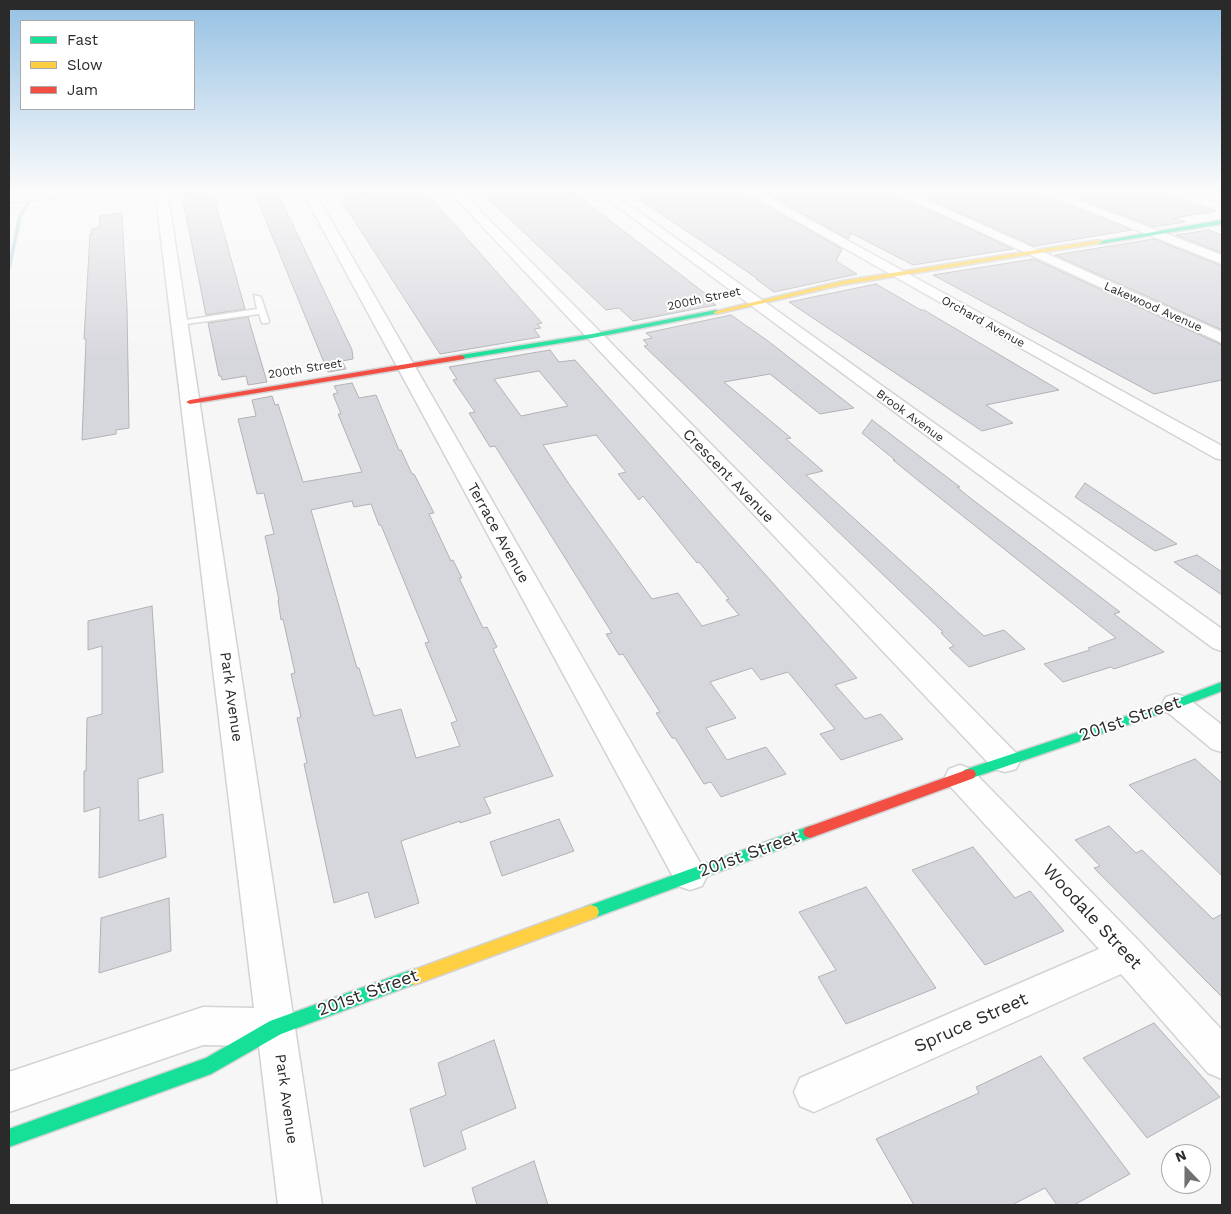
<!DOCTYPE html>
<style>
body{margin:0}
#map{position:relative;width:1231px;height:1214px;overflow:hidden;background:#f6f6f7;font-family:"Work Sans",sans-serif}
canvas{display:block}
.frame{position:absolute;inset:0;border:10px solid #2a2a2b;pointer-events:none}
.legend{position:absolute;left:20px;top:20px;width:175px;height:90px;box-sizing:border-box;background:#fff;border:1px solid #aaa;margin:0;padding:6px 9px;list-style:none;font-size:15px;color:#2a2a2b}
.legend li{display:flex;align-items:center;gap:10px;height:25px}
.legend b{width:25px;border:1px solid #aaa}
.north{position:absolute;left:1161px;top:1144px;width:50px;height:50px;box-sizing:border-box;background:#fff;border:1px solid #aaa;border-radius:50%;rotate:338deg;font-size:14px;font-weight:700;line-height:20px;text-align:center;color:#2a2a2b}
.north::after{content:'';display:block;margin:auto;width:18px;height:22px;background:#717172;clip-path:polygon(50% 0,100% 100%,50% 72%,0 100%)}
</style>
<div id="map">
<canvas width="1231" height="1214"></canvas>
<div class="frame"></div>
<ul class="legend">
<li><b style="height:6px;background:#16e098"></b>Fast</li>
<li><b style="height:6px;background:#ffcf43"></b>Slow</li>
<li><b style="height:6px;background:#f24e42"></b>Jam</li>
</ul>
<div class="north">N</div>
</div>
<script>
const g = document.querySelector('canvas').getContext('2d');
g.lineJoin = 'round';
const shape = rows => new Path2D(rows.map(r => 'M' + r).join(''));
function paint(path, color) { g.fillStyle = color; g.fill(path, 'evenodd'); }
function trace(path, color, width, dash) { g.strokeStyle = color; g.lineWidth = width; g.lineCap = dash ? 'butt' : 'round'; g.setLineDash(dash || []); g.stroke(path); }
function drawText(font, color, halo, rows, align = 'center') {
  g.font = font + ' "Work Sans",sans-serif'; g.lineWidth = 4; g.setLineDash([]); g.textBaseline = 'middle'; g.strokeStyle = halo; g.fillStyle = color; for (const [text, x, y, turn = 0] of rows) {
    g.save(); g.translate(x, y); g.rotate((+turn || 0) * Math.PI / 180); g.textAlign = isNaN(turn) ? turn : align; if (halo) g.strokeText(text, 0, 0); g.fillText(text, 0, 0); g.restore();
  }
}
const stream = shape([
 [30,189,34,193,33,194,31,194,27,189,30,189],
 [28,201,31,202,22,216,11,268,9,269,9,260,18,216,28,201]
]);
const building = shape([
 [253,189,276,189,352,350,353,359,342,361,346,369,328,372,253,189],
 [334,189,357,189,360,193,392,189,423,189,542,323,537,324,541,328,534,329,540,337,440,354,334,189],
 [478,189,569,189,711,298,707,298,716,305,633,321,619,308,606,310,478,189],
 [624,189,738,189,842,249,836,261,857,274,774,292,756,279,758,279,624,189],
 [759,189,885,189,1013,249,913,265,851,233,848,239,759,189],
 [907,189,1031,189,1132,230,1034,246,907,189],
 [1055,189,1154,189,1216,211,1174,218,1185,222,1154,227,1055,189],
 [212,190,245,309,206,315,182,195,183,193,212,190],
 [122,213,127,307,129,428,116,430,116,434,82,440,86,339,84,339,90,234,92,234,92,229,99,228,100,216,122,213],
 [1209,230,1222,235,1222,253,1176,235,1209,230],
 [1154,239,1222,266,1222,330,1055,255,1154,239],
 [1034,259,1222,345,1222,380,1154,394,933,275,1034,259],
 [876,284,921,310,924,310,1059,390,986,405,1013,423,982,431,789,302,876,284],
 [731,315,768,341,854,408,820,414,770,374,724,382,791,438,786,439,823,471,806,475,984,636,1004,630,1025,649,969,667,949,648,954,646,941,633,943,632,644,346,648,345,643,340,652,338,646,333,731,315],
 [248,317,267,382,248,385,246,376,222,380,221,376,219,376,208,323,248,317],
 [550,350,559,362,575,360,857,678,835,685,865,719,881,714,903,739,841,760,820,734,835,729,788,672,761,680,752,668,710,682,736,718,706,728,727,760,766,747,786,774,721,797,711,782,704,784,675,738,672,738,656,713,660,712,623,654,619,655,606,634,612,633,495,446,490,447,469,413,475,412,453,380,457,379,449,367,550,350],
 [539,371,568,406,521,416,494,379,539,371],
 [596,435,626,472,618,474,639,500,643,496,697,563,699,562,729,599,726,600,739,615,702,626,678,593,652,599,569,484,543,445,596,435],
 [352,383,359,398,376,395,399,450,401,450,412,474,414,474,434,513,429,514,451,561,453,560,462,578,459,578,483,628,487,627,497,647,493,649,553,776,484,798,491,813,460,823,460,821,401,841,419,903,375,918,368,892,334,903,304,764,307,763,297,718,301,717,291,674,295,673,283,619,281,620,278,600,279,600,265,536,274,534,264,493,257,494,238,419,256,416,252,400,272,396,275,405,278,404,303,482,362,472,338,414,341,414,333,394,338,393,334,386,352,383],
 [352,501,354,507,371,504,379,525,381,525,429,642,425,643,457,721,451,723,460,746,416,758,401,709,374,716,359,668,357,668,311,510,352,501],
 [872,420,960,487,957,487,969,497,1120,612,1114,614,1164,652,1114,669,1111,667,1063,682,1044,664,1090,650,1088,648,1116,638,920,482,893,460,895,460,862,433,872,420],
 [1085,483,1133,515,1177,544,1155,551,1075,497,1085,483],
 [1197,555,1222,572,1222,595,1174,562,1197,555],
 [152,606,163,772,138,779,139,821,163,814,166,857,99,878,100,807,84,812,84,771,86,771,87,718,102,714,102,646,88,650,88,621,152,606],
 [1195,759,1222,783,1222,876,1129,785,1195,759],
 [559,819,574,851,502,876,490,842,559,819],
 [1109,826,1136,853,1142,850,1213,919,1222,914,1222,997,1094,868,1100,866,1075,840,1109,826],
 [973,847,1015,898,1030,891,1064,931,985,965,912,870,973,847],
 [866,887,936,988,846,1024,818,977,836,970,799,912,866,887],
 [169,898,171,951,99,973,101,918,169,898],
 [1154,1023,1220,1097,1147,1138,1083,1058,1154,1023],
 [494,1040,516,1108,461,1131,466,1149,424,1167,410,1109,446,1095,438,1063,494,1040],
 [1041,1056,1130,1174,1074,1205,1057,1205,1045,1188,1012,1205,914,1205,876,1139,979,1093,976,1087,1041,1056],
 [534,1161,548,1205,477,1205,472,1188,534,1161]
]);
const lane = shape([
 [254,295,261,297,269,321,268,323,262,323,259,314,179,325,175,323,179,321,257,309,254,295]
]);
const street = shape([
 [78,189,127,189,122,192,9,202,9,195,78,189],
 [155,189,167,189,322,1205,278,1205,259,1046,203,1045,9,1112,9,1072,203,1007,254,1008,155,189],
 [301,189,313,189,702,866,707,876,702,886,690,890,678,886,301,189],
 [447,189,459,189,1016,753,1020,761,1016,769,1005,772,994,769,447,189],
 [594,189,607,189,1222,629,1222,651,1213,648,594,189],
 [740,189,754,189,1222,446,1222,460,1215,458,740,189],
 [887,189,902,189,1222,332,1222,343,887,189],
 [1033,189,1049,189,1222,255,1222,264,1033,189],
 [1181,189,1199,189,1222,197,1222,204,1181,189],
 [1176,694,1186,697,1222,725,1222,752,1212,749,1166,711,1162,704,1166,697,1176,694],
 [960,765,971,769,1140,942,1222,1030,1222,1079,1208,1073,1121,974,814,1112,800,1106,794,1092,800,1078,1099,949,949,785,945,777,949,769,960,765]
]);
const fast = shape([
 [1222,220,1222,224,1099,244,1096,242,1222,220],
 [716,310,719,312,718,313,592,338,461,359,457,357,461,355,592,334,716,310],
 [1222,682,1222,691,1180,707,969,779,964,778,962,774,964,770,1172,701,1222,682],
 [810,826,815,828,817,832,815,836,591,919,585,917,583,912,585,907,810,826],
 [414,969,420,972,422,977,420,982,281,1034,211,1074,9,1147,9,1129,206,1058,270,1021,414,969]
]);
const slow = shape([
 [1099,240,1101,241,1101,243,842,285,716,314,713,312,842,281,1099,240],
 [591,905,597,907,599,912,597,917,414,985,408,982,406,977,408,972,591,905]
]);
const jam = shape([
 [461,355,465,357,464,359,190,404,186,402,190,400,461,355],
 [969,769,974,770,976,774,974,778,810,838,805,836,803,832,805,828,969,769]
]);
const farStreetnames = [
 ["200th Street",704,299,-12],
 ["Lakewood Avenue",1153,307,24],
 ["Orchard Avenue",983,322,29],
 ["200th Street",305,369,-9],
 ["Brook Avenue",910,416,36]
];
const streetNames = [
 ["Crescent Avenue",728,476,46],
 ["Terrace Avenue",498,533,61],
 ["Park Avenue",231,697,82],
 ["Park Avenue",286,1099,82]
];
const nearStreetnames = [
 ["201st Street",1130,719,-19],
 ["201st Street",749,854,-20],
 ["Woodale Street",1092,917,47],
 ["201st Street",368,993,-20],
 ["Spruce Street",971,1023,-24]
];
paint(stream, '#b6d3dc');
paint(building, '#d6d6dd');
trace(building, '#b1b2b3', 1);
trace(lane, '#d3d3d5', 3);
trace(street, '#d3d3d5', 3);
trace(fast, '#d3d3d5', 3);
trace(slow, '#d3d3d5', 3);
trace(jam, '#d3d3d5', 3);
paint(lane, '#fefefe');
paint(street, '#fefefe');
paint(fast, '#16e098');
paint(slow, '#ffcf43');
paint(jam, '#f24e42');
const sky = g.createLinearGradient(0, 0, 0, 359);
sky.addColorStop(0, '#94c0e3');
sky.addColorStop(0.53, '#fbfbfb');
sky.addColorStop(1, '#fbfbfb00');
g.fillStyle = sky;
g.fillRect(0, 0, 1231, 359);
drawText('12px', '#2a2a2b', '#fff', farStreetnames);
drawText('15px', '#2a2a2b', '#fff', streetNames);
drawText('18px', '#2a2a2b', '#fff', nearStreetnames);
</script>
